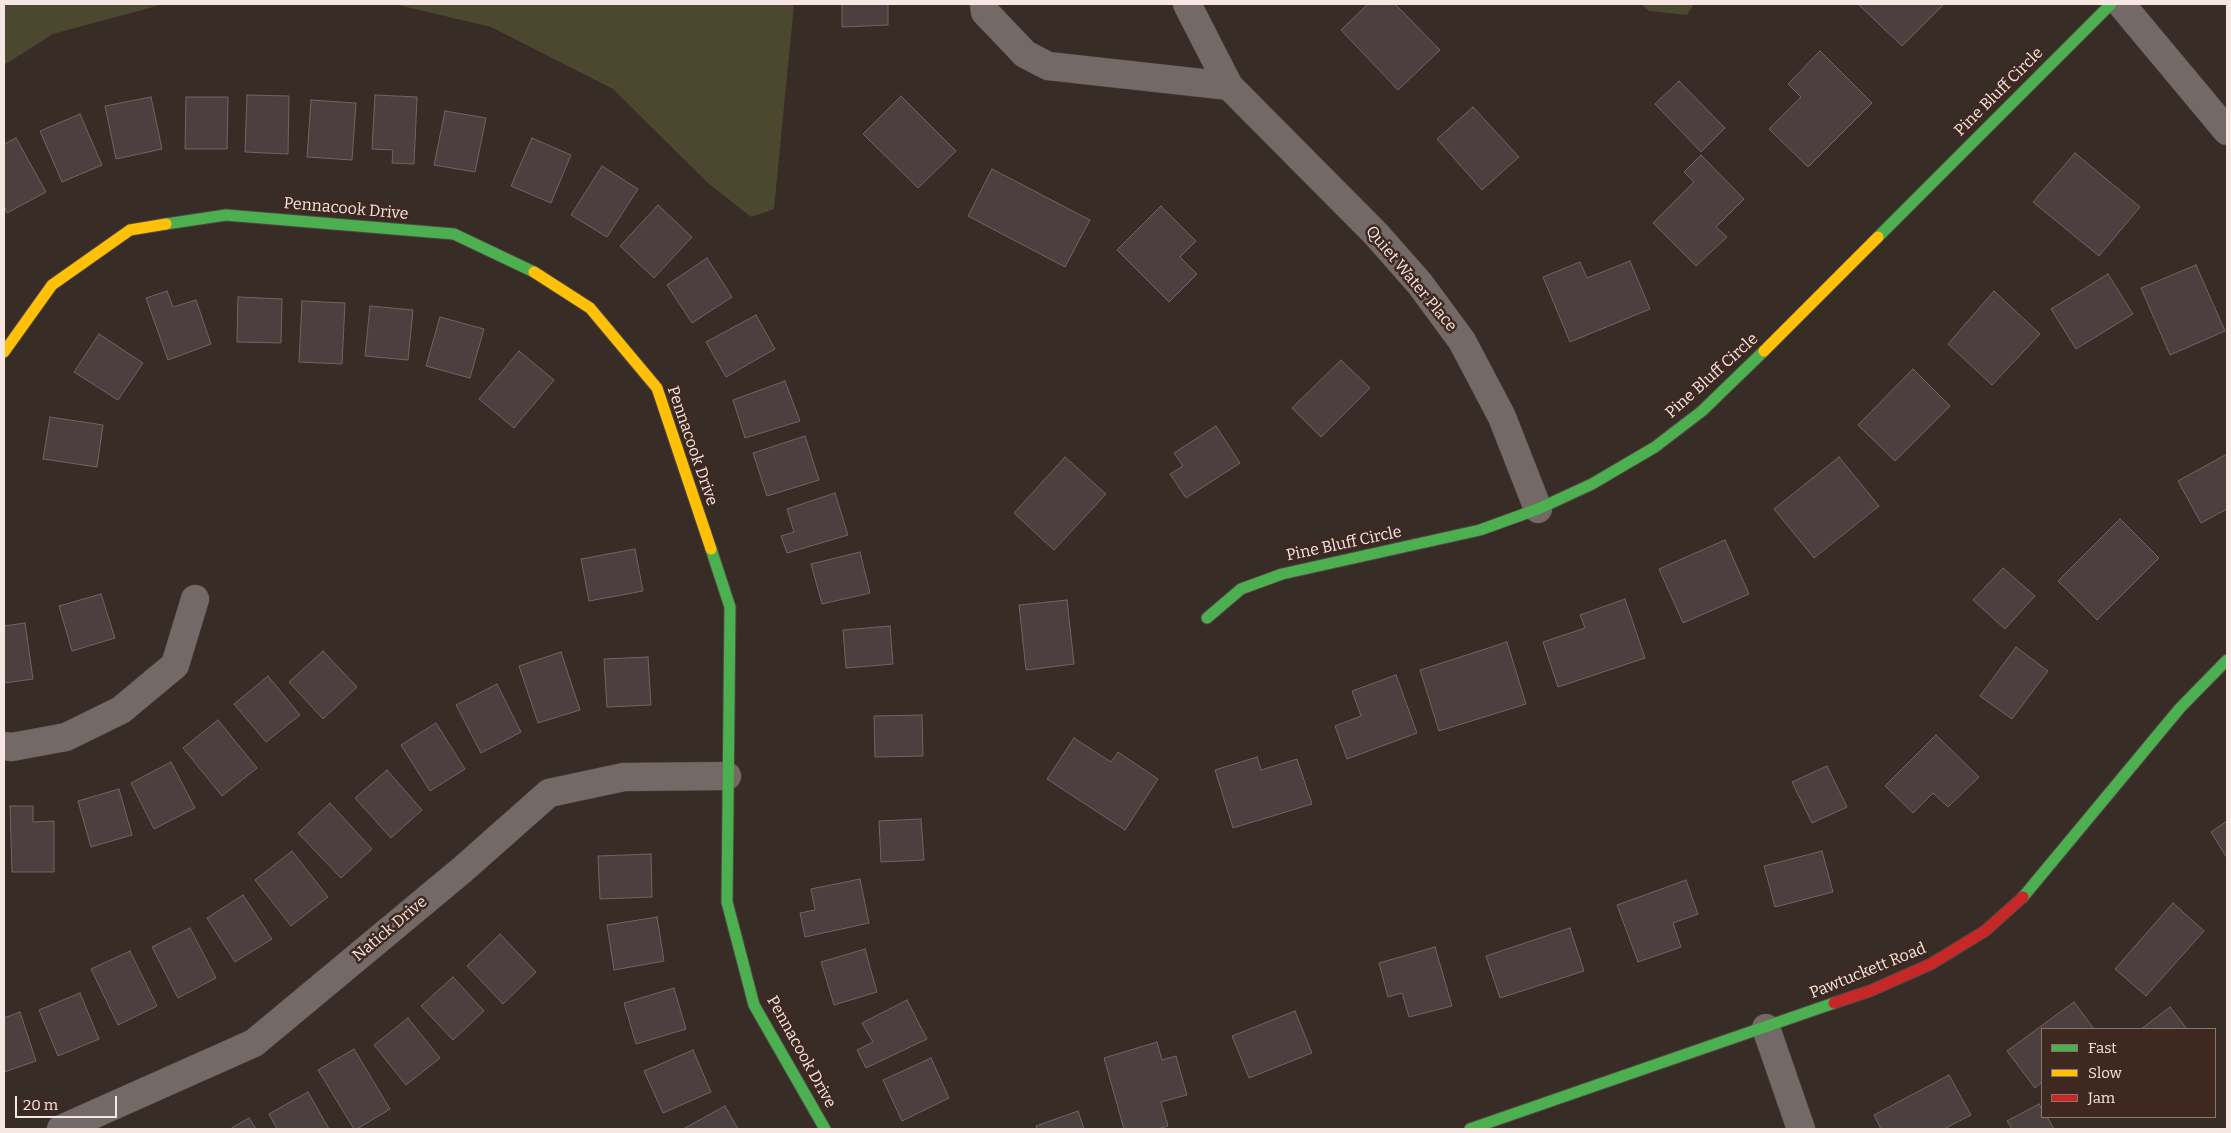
<!DOCTYPE html>
<style>
body{margin:0}
#map{position:relative;width:2231px;height:1133px;overflow:hidden;background:#382c27;font-family:Bitter,serif}
canvas{display:block}
.frame{position:absolute;inset:0;border:5px solid #f7e7e2;pointer-events:none}
.legend{position:absolute;left:2041px;top:1028px;width:175px;height:90px;box-sizing:border-box;background:#3f2820;border:1px solid #89746e;margin:0;padding:6px 9px;list-style:none;font-size:15px;color:#f7e7e2}
.legend li{display:flex;align-items:center;gap:10px;height:25px}
.legend b{width:25px;border:1px solid #89746e}
.scale{position:absolute;left:15px;top:1096px;width:102px;height:22px;box-sizing:border-box;border:2px solid #f7e7e2;border-top:0;padding-left:6px;font-size:15px;line-height:18px;white-space:nowrap;color:#f7e7e2;-webkit-text-stroke:4px #3f2820;paint-order:stroke}
</style>
<div id="map">
<canvas width="2231" height="1133"></canvas>
<div class="frame"></div>
<ul class="legend">
<li><b style="height:6px;background:#4caf50"></b>Fast</li>
<li><b style="height:6px;background:#ffc107"></b>Slow</li>
<li><b style="height:6px;background:#c62828"></b>Jam</li>
</ul>
<div class="scale">20 m</div>
</div>
<script>
const g = document.querySelector('canvas').getContext('2d');
g.lineJoin = 'round';
function paint(path, color) { g.fillStyle = color; g.fill(path, 'evenodd'); }
const shape = rows => new Path2D(rows.map(r => 'M' + r).join(''));
function trace(path, color, width, dash) { g.strokeStyle = color; g.lineWidth = width; g.lineCap = dash ? 'butt' : 'round'; g.setLineDash(dash || []); g.stroke(path); }
function drawText(font, color, halo, rows, align = 'center') {
  g.font = font + ' Bitter,serif'; g.lineWidth = 5; g.setLineDash([]); g.textBaseline = 'middle'; g.strokeStyle = halo; g.fillStyle = color; for (const [text, x, y, turn = 0] of rows) {
    g.save(); g.translate(x, y); g.rotate((+turn || 0) * Math.PI / 180); g.textAlign = isNaN(turn) ? turn : align; if (halo) g.strokeText(text, 0, 0); g.fillText(text, 0, 0); g.restore();
  }
}
const green = shape([
 [4,4,164,4,53,34,4,65],
 [394,4,794,4,774,209,751,217,708,183,613,89,491,27],
 [1641,4,1694,4,1687,15,1649,11]
]);
const building = shape([
 [842,4,888,4,888,25,842,27,842,4],
 [1368,4,1395,4,1440,50,1398,90,1341,30,1368,4],
 [1858,4,1944,4,1902,46,1858,4],
 [1820,51,1872,103,1808,167,1769,129,1801,97,1788,84,1820,51],
 [1679,81,1725,128,1701,152,1655,104,1679,81],
 [247,95,289,96,288,154,245,152,247,95],
 [375,95,417,97,414,164,392,163,393,150,372,149,375,95],
 [901,96,956,151,918,188,863,134,901,96],
 [151,97,162,149,116,159,105,106,151,97],
 [186,97,228,97,227,149,185,149,186,97],
 [311,100,356,103,352,160,307,157,311,100],
 [1473,107,1519,157,1482,190,1437,139,1473,107],
 [445,111,486,118,475,172,434,165,445,111],
 [80,114,102,165,62,182,40,131,80,114],
 [16,138,46,192,7,213,4,206,4,144,16,138],
 [532,138,571,155,551,203,511,186,532,138],
 [2075,153,2140,207,2099,256,2033,202,2075,153],
 [1701,155,1744,199,1716,227,1727,237,1696,266,1653,223,1694,182,1684,172,1701,155],
 [602,166,638,189,607,237,571,215,602,166],
 [992,169,1090,220,1065,267,968,216,992,169],
 [658,205,692,237,654,278,620,246,658,205],
 [1161,206,1196,241,1180,257,1197,274,1169,302,1117,250,1161,206],
 [707,258,732,297,692,323,667,285,707,258],
 [1630,261,1650,309,1570,342,1543,277,1580,262,1587,278,1630,261],
 [2196,265,2225,331,2170,355,2141,288,2196,265],
 [2108,274,2133,314,2076,349,2051,309,2108,274],
 [167,291,173,307,196,300,211,344,168,360,146,298,167,291],
 [1994,291,2040,334,1992,385,1948,344,1994,291],
 [238,297,282,299,281,343,237,342,238,297],
 [302,301,345,303,342,364,299,362,302,301],
 [370,306,413,310,408,360,365,356,370,306],
 [756,315,775,349,726,377,706,342,756,315],
 [440,317,484,329,470,378,426,366,440,317],
 [99,334,143,363,118,400,74,372,99,334],
 [519,351,554,380,514,428,479,399,519,351],
 [1341,360,1370,388,1321,437,1292,408,1341,360],
 [1913,369,1950,406,1895,461,1858,425,1913,369],
 [785,381,800,421,745,438,733,400,785,381],
 [50,417,103,425,97,467,43,459,50,417],
 [1216,426,1240,463,1186,498,1170,474,1183,466,1174,453,1216,426],
 [805,436,819,480,767,496,753,453,805,436],
 [2227,454,2227,509,2201,523,2178,481,2227,454],
 [1065,457,1106,494,1054,550,1014,513,1065,457],
 [1839,457,1879,506,1814,558,1774,509,1839,457],
 [835,493,848,535,787,553,781,536,794,532,787,509,835,493],
 [2120,519,2159,558,2097,620,2058,581,2120,519],
 [1725,540,1749,594,1683,623,1659,569,1725,540],
 [635,549,643,591,589,601,581,559,635,549],
 [860,552,870,593,822,604,811,564,860,552],
 [2003,568,2035,596,2005,629,1973,600,2003,568],
 [101,594,115,638,72,651,59,606,101,594],
 [1625,599,1645,658,1558,687,1543,642,1585,628,1580,615,1625,599],
 [1067,600,1074,664,1026,670,1019,605,1067,600],
 [25,623,33,679,4,683,4,626,25,623],
 [890,626,893,664,846,668,843,630,890,626],
 [1507,642,1526,704,1439,731,1420,670,1507,642],
 [2016,647,2048,671,2012,719,1980,696,2016,647],
 [323,651,357,687,323,719,289,682,323,651],
 [561,652,580,710,538,723,519,666,561,652],
 [648,657,651,705,607,707,604,659,648,657],
 [1396,675,1417,733,1347,759,1335,726,1361,716,1352,691,1396,675],
 [268,676,300,715,266,742,234,704,268,676],
 [497,684,521,732,481,753,456,705,497,684],
 [922,715,923,756,875,757,874,716,922,715],
 [218,720,257,768,222,796,183,748,218,720],
 [436,723,465,769,430,791,401,745,436,723],
 [1936,735,1979,777,1948,807,1933,793,1913,813,1885,786,1936,735],
 [1074,738,1111,762,1118,752,1158,779,1125,830,1047,779,1074,738],
 [1257,757,1261,770,1297,759,1312,804,1233,828,1215,770,1257,757],
 [171,762,195,808,154,829,131,783,171,762],
 [1827,766,1847,807,1812,823,1792,782,1827,766],
 [387,770,422,810,391,838,355,798,387,770],
 [119,789,132,835,91,847,78,801,119,789],
 [330,803,372,849,341,878,298,833,330,803],
 [10,806,33,806,33,822,54,821,54,872,12,872,10,806],
 [921,819,924,860,881,862,879,821,921,819],
 [2227,821,2227,858,2211,832,2227,821],
 [292,851,328,897,291,926,255,880,292,851],
 [1822,851,1833,892,1775,907,1764,866,1822,851],
 [651,854,652,897,600,899,598,856,651,854],
 [860,879,869,923,805,937,800,913,815,910,811,889,860,879],
 [1686,880,1698,914,1673,923,1681,947,1638,962,1617,905,1686,880],
 [243,895,272,939,235,962,207,918,243,895],
 [2173,903,2204,931,2146,996,2115,969,2173,903],
 [657,917,664,961,614,970,607,925,657,917],
 [190,928,216,978,178,998,152,947,190,928],
 [1570,928,1584,971,1500,998,1486,956,1570,928],
 [500,934,536,972,503,1004,467,966,500,934],
 [1435,947,1452,1006,1409,1017,1402,993,1388,997,1379,963,1435,947],
 [865,949,877,992,834,1005,821,962,865,949],
 [130,951,157,1006,118,1025,91,969,130,951],
 [453,977,484,1011,453,1040,421,1006,453,977],
 [674,988,686,1029,636,1044,624,1003,674,988],
 [80,993,99,1039,58,1056,39,1010,80,993],
 [907,1000,927,1039,866,1068,857,1050,873,1042,862,1023,907,1000],
 [2074,1002,2094,1029,2042,1029,2042,1082,2035,1088,2007,1051,2074,1002],
 [2170,1007,2187,1029,2141,1029,2170,1007],
 [1295,1011,1312,1053,1249,1078,1232,1036,1295,1011],
 [20,1012,36,1061,4,1072,4,1018,20,1012],
 [408,1018,440,1058,406,1085,374,1045,408,1018],
 [1157,1042,1162,1060,1176,1056,1187,1095,1161,1102,1168,1126,1157,1129,1124,1129,1104,1058,1157,1042],
 [354,1049,390,1109,357,1129,354,1129,318,1070,354,1049],
 [693,1050,711,1092,663,1113,644,1071,693,1050],
 [931,1058,949,1098,902,1121,883,1080,931,1058],
 [1949,1075,1971,1115,1944,1129,1881,1129,1874,1115,1949,1075],
 [308,1092,329,1129,277,1129,269,1114,308,1092],
 [2039,1104,2042,1109,2042,1117,2047,1117,2054,1129,2012,1129,2007,1121,2039,1104],
 [725,1106,738,1129,683,1129,725,1106],
 [1078,1111,1084,1129,1037,1129,1036,1126,1078,1111],
 [249,1118,256,1129,230,1129,249,1118]
]);
const street = shape([
 [984,4,985,12,1025,54,1048,66,1229,86],
 [1187,4,1229,86,1376,234,1420,284,1462,341,1502,417,1538,509],
 [2121,4,2227,131],
 [4,746,12,747,66,737,121,710,175,665,195,599],
 [1766,1028,1801,1129],
 [61,1129,254,1043,462,870,549,793,624,777,727,776]
]);
const fast = shape([
 [166,224,226,215,454,234,534,272],
 [1878,237,2111,4],
 [711,549,730,607,727,902,754,1005,825,1129],
 [1207,618,1241,589,1282,574,1480,530,1538,509,1592,484,1655,447,1702,411,1764,351],
 [2023,897,2180,708,2227,660],
 [1470,1129,1834,1003]
]);
const slow = shape([
 [534,272,590,308,657,388,711,549],
 [1764,351,1878,237],
 [4,352,52,285,130,230,166,224]
]);
const jam = shape([
 [1834,1003,1870,991,1931,964,1985,931,2023,897]
]);
const streetNames = [
 ["Pine Bluff Circle",1999,92,-45],
 ["Pennacook Drive",346,209,5],
 ["Quiet Water Place",1411,279,50],
 ["Pine Bluff Circle",1712,376,-42],
 ["Pennacook Drive",692,446,71],
 ["Pine Bluff Circle",1344,544,-12],
 ["Natick Drive",390,929,-40],
 ["Pawtuckett Road",1868,971,-22],
 ["Pennacook Drive",801,1052,61]
];
paint(green, '#4b482f');
paint(building, '#4b403f');
trace(building, '#706563', 1);
trace(street, '#524743', 29);
trace(fast, '#524743', 13);
trace(slow, '#524743', 13);
trace(jam, '#524743', 13);
trace(street, '#736966', 28);
trace(fast, '#4caf50', 11);
trace(slow, '#ffc107', 11);
trace(jam, '#c62828', 11);
drawText('16px', '#f7e7e2', '#3f2820', streetNames);
</script>
